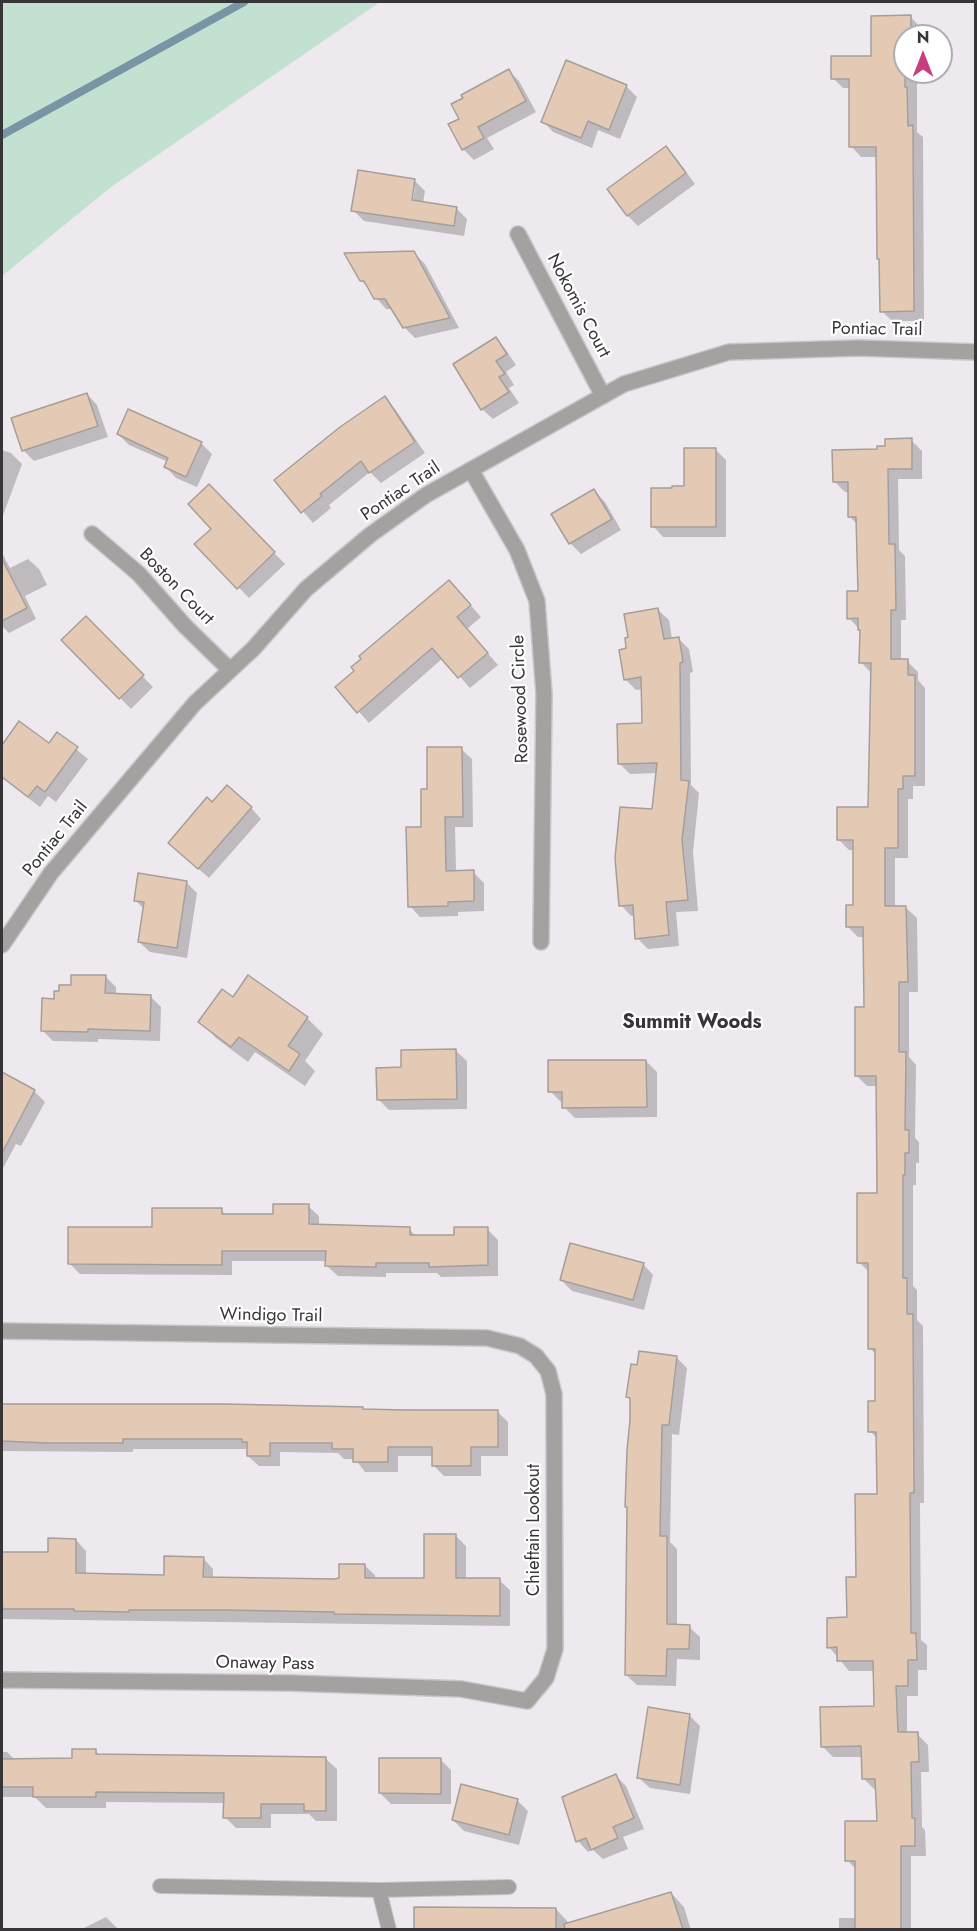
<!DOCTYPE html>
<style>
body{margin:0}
#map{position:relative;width:977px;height:1931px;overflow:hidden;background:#eee9ee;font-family:Jost,sans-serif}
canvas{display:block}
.frame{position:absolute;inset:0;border:3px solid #373537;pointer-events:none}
.north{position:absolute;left:893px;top:24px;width:60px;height:60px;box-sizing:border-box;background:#fff;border:2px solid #afaeaf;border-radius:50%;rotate:0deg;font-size:16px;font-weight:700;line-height:24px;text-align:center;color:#373537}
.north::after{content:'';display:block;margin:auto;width:21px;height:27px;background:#c63e7d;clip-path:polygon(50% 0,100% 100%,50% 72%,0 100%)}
</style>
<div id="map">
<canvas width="977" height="1931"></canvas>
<div class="frame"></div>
<div class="north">N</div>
</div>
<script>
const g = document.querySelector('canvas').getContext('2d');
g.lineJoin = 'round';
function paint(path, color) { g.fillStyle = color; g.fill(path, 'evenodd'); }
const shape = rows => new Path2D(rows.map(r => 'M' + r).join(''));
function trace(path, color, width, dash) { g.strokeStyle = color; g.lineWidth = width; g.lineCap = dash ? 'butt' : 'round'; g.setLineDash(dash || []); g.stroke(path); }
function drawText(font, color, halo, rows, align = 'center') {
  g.font = font + ' Jost,sans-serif'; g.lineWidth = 4.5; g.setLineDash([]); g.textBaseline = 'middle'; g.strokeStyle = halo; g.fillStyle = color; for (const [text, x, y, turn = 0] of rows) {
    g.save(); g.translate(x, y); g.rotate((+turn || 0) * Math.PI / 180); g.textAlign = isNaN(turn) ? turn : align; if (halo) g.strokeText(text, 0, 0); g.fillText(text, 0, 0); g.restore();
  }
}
const green = shape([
 [2,2,380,2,111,187,2,276]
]);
const shadow = shape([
 [861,2,895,2,895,3,862,3],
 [910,16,920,27,921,36,905,36,905,72,921,72,921,74,917,74,917,132,923,137,924,321,892,321,882,311,881,261,878,258,877,157,861,157,851,146,850,88,843,88,833,78,873,58],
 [509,71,519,81,536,112,487,138,494,149,474,160,463,149],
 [626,86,637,97,620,139,598,130,592,148,553,132,543,121],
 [666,148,676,158,695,184,638,226,628,216,609,189],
 [414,180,425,191,423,203,456,208,467,219,464,236,364,221,353,210],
 [412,187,415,187,412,207,409,207],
 [414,253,425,264,459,328,415,338,404,327,393,309,386,309,361,280],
 [496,339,506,350,516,365,506,372,514,385,509,388,519,403,493,419,482,409],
 [87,394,97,405,108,437,34,461,23,450],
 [384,398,395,409,425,453,381,483,370,472,329,505,331,508,313,523,276,480],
 [118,434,201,443,212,454,197,487,176,478,166,467,168,462,129,445],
 [911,440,922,451,922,479,898,479,899,550,905,556,906,620,901,620,901,661,907,661,918,672,918,680,925,688,925,786,913,786,913,799,908,799,908,858,895,858,895,908,906,908,917,918,918,992,909,992,909,1057,916,1065,915,1138,919,1142,919,1163,916,1163,916,1185,913,1185,913,1286,917,1290,917,1320,923,1326,924,1503,920,1503,921,1640,927,1645,927,1670,918,1670,918,1696,907,1696,907,1734,917,1734,928,1745,929,1772,921,1772,922,1827,925,1830,926,1856,911,1856,911,1930,839,1930,839,1918,856,1918,857,1870,847,1860,878,1822,877,1789,874,1789,863,1778,863,1757,833,1757,822,1746,876,1708,875,1671,849,1671,829,1647,848,1619,878,1495,878,1439,870,1431,876,1403,876,1355,870,1348,869,1272,859,1262,878,1194,877,1086,867,1086,857,1076,865,1008,864,937,858,937,847,926,855,906,855,850,849,850,838,839,869,809,872,674,861,662,861,631,849,618,859,593,858,525,850,517,850,492,845,492,834,481,879,451],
 [2,450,11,453,22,464,2,518],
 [716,450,726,460,726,537,663,537,653,526],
 [209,487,285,564,249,598,196,544,213,529],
 [594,491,605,502,621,530,581,554,570,543],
 [2,553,10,568,28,559,39,569,47,585,25,596,36,619,9,633,2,626],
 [459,592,481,617,467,629,498,665,470,688,443,658,369,723,337,687],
 [658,610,669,620,672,639,678,638,689,649,693,672,690,673,691,785,699,793,693,852,698,911,676,912,679,946,648,949,637,938,635,916,631,916,621,905,653,810,657,773,630,774,619,763,643,725,643,689,636,690,625,679,628,650],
 [86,618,153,687,131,709,63,640],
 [20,723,49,745,58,734,88,759,56,802,48,796,40,807,2,778,2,747],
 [461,749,472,759,473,827,455,827,456,872,473,872,484,883,484,911,458,912,458,916,420,917,410,906,429,791],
 [212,804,251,808,261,819,209,878,180,853],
 [186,882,197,893,187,958,150,952,139,942,144,909,135,900],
 [105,976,116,987,116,995,150,996,161,1007,160,1041,98,1039,98,1042,53,1041,42,1030,56,1000,72,987],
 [248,977,307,1018,323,1034,305,1061,315,1071,305,1086,255,1052,248,1062,216,1038,200,1022,233,999],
 [456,1051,467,1061,467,1109,389,1110,378,1099,403,1069],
 [646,1061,657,1072,657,1117,575,1118,564,1107,564,1102,561,1102,550,1091],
 [3,1074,34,1091,45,1102,21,1146,16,1144,2,1170],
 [308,1206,319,1216,319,1226,409,1229,417,1237,455,1237,487,1229,498,1240,498,1276,441,1277,437,1273,386,1273,386,1277,338,1276,327,1266,327,1261,232,1261,232,1275,80,1274,69,1263,154,1228,221,1210,227,1216,274,1216],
 [643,1264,653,1275,644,1310,572,1291,561,1280],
 [676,1357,687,1368,679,1435,672,1434,670,1542,677,1549,677,1626,689,1627,700,1637,700,1660,677,1659,676,1686,637,1685,626,1675,632,1401,628,1397,638,1366],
 [2,1405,122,1405,497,1411,508,1422,508,1456,481,1456,481,1476,444,1476,433,1465,433,1456,398,1456,398,1472,365,1472,355,1459,344,1459,338,1453,280,1452,280,1466,259,1466,248,1456,249,1449,133,1449,133,1452,2,1451],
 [455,1535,466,1546,466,1579,499,1580,510,1590,510,1626,2,1619,2,1553,49,1553,76,1540,86,1551,86,1575,165,1576,203,1558,213,1569,213,1579,335,1581,364,1565,375,1575,375,1579,426,1579],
 [690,1716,700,1726,690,1794,650,1788,639,1778],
 [95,1751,100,1755,326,1759,337,1769,337,1821,316,1821,309,1814,271,1814,271,1828,236,1828,225,1817,225,1803,106,1802,106,1808,46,1808,35,1797,2,1797,2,1752,7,1752,15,1760,73,1759],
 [440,1759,451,1770,451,1804,391,1804,380,1793],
 [616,1776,626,1786,644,1829,623,1837,628,1849,603,1859,593,1850,588,1852,578,1841,564,1797],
 [462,1786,518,1801,528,1811,519,1845,464,1831,453,1820],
 [671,1893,684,1907,691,1930,605,1930,600,1915],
 [416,1908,556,1909,568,1922,568,1930,415,1930],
 [106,1917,119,1930,80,1930]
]);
const stream = shape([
 [2,135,244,2]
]);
const building = shape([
 [911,15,911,36,905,36,905,87,907,87,908,126,913,125,914,311,880,312,879,259,877,259,876,147,849,147,849,79,831,79,831,56,871,56,871,16,911,15],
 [566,60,627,85,609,130,588,121,581,138,541,122,566,60],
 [509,69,526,101,478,127,484,138,462,150,448,124,459,119,451,104,463,98,461,95,509,69],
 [666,146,686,173,627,216,607,189,666,146],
 [358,170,415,179,412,200,457,207,454,226,351,211,358,170],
 [414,251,450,318,403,328,385,299,374,299,364,281,360,281,344,253,414,251],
 [496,337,507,354,496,361,505,374,499,377,509,392,481,410,453,364,496,337],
 [87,393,98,426,22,451,11,418,87,393],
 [385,396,415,442,369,473,361,461,320,494,322,496,301,513,274,480,340,427,385,396],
 [128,409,202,442,186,477,164,467,168,458,117,434,128,409],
 [912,438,912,469,888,469,889,544,895,544,896,610,891,610,891,659,908,659,908,675,915,675,915,776,903,776,903,789,898,789,898,848,885,848,885,906,906,906,908,982,899,982,899,1052,906,1052,905,1130,909,1130,909,1153,905,1153,905,1175,903,1175,903,1278,907,1278,907,1314,913,1314,914,1493,910,1493,911,1633,916,1633,917,1660,908,1660,908,1686,896,1686,898,1732,918,1732,919,1762,911,1762,912,1818,915,1818,915,1846,901,1846,901,1929,855,1929,855,1861,845,1861,845,1821,877,1821,875,1779,862,1779,861,1746,821,1747,820,1707,874,1706,873,1661,837,1661,837,1647,827,1648,827,1618,847,1617,846,1577,856,1577,855,1494,877,1494,876,1432,868,1432,868,1401,875,1401,875,1349,868,1349,868,1263,857,1263,857,1193,877,1193,876,1076,855,1076,855,1007,864,1007,863,927,846,927,846,905,853,905,853,840,837,840,837,807,868,807,871,663,859,663,860,630,858,630,858,618,847,619,847,591,858,591,856,517,848,517,848,482,833,482,832,450,877,449,877,446,885,446,885,439,912,438],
 [684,448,716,448,716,527,651,527,651,488,672,488,672,486,684,486,684,448],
 [209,484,275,552,237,589,194,544,211,529,188,504,209,484],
 [594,489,612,519,569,544,551,514,594,489],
 [2,559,27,608,2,621,2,559],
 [449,580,471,605,457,617,488,653,458,678,432,648,357,713,335,687,354,671,351,667,361,659,359,656,449,580],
 [658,608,664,639,679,637,683,662,680,663,681,780,689,781,682,840,688,900,666,902,669,935,635,939,633,905,619,906,615,858,620,807,652,809,657,763,618,764,617,724,642,723,641,677,624,680,619,650,626,648,625,638,628,637,624,614,658,608],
 [86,616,144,675,119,699,61,640,86,616],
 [19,721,49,743,57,732,78,747,45,792,37,786,28,797,2,777,2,745,19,721],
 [427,747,462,747,463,817,445,817,446,871,474,870,474,901,448,902,448,906,408,907,406,827,421,827,421,789,427,789,427,747],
 [227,785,252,807,198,869,168,843,207,797,212,802,227,785],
 [138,873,187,881,177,948,138,942,144,902,134,901,138,873],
 [71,975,106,975,105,993,151,995,150,1031,88,1029,88,1032,41,1031,42,998,54,999,54,991,59,991,59,985,71,985,71,975],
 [248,975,308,1017,288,1046,300,1054,289,1071,239,1037,231,1047,198,1022,222,989,233,997,248,975],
 [456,1049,457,1099,377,1100,376,1068,401,1067,401,1050,456,1049],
 [548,1060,646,1060,647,1107,562,1108,562,1092,548,1092,548,1060],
 [2,1072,35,1090,2,1153,2,1072],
 [273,1204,309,1204,309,1224,410,1227,410,1235,454,1235,454,1227,488,1227,488,1265,429,1267,429,1263,376,1263,376,1267,325,1266,326,1251,222,1251,222,1265,68,1264,68,1227,152,1227,152,1208,222,1208,222,1214,273,1214,273,1204],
 [570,1243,644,1263,633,1300,560,1280,570,1243],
 [639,1351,677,1356,669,1425,662,1425,660,1536,667,1536,667,1624,690,1625,689,1649,667,1649,666,1676,625,1675,627,1507,625,1507,627,1450,630,1420,630,1398,626,1397,631,1364,637,1365,639,1351],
 [2,1404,225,1404,363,1407,363,1409,405,1410,498,1410,498,1447,471,1447,471,1466,432,1466,432,1447,388,1447,388,1462,353,1462,353,1449,332,1449,332,1443,270,1443,270,1456,247,1456,247,1442,242,1442,242,1439,123,1439,123,1443,47,1443,2,1441,2,1404],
 [424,1534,456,1534,456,1578,500,1578,500,1616,334,1614,334,1612,226,1610,129,1610,129,1612,74,1611,74,1609,3,1609,2,1603,2,1552,48,1552,48,1538,76,1539,76,1573,164,1575,164,1556,204,1557,203,1577,335,1579,339,1578,339,1564,365,1564,365,1578,424,1578,424,1534],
 [648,1707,690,1714,680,1785,637,1778,648,1707],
 [72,1749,96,1749,96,1754,326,1757,326,1811,304,1811,304,1804,261,1804,261,1818,223,1818,224,1793,96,1792,96,1797,33,1797,33,1787,2,1787,2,1759,72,1758,72,1749],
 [379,1758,441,1758,441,1794,379,1793,379,1758],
 [616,1774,634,1818,613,1827,618,1838,591,1850,586,1838,576,1842,562,1797,616,1774],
 [461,1784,518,1799,509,1835,452,1820,461,1784],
 [671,1892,683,1929,565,1929,564,1924,671,1892],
 [414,1907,556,1908,556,1929,414,1929,414,1907]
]);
const lane = shape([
 [160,1886,379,1890,389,1930],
 [379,1890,509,1887]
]);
const street = shape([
 [518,234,603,396],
 [471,470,517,550,537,601,544,694,541,942],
 [92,534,139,574,185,626,230,670],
 [2,945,51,873,195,703,253,649,306,589,370,535,426,495,624,384,729,352,859,348,976,352],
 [2,1331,487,1338,520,1346,536,1356,548,1371,554,1394,555,1649,546,1678,527,1701,461,1689,291,1683,2,1680]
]);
const streetNames = [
 ["Nokomis Court",578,306,62],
 ["Pontiac Trail",877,330,1],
 ["Pontiac Trail",401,492,-34],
 ["Boston Court",176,587,46],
 ["Rosewood Circle",521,699,-92],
 ["Pontiac Trail",56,839,-51],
 ["Windigo Trail",271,1316,1],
 ["Chieftain Lookout",535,1530,-90],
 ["Onaway Pass",265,1664,1]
];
const neighbourhoodNames = [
 ["Summit Woods",692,1023]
];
paint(green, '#c2e1d1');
paint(shadow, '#0003');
trace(stream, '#7895a6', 8);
paint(building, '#e4cab5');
trace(building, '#a49f9a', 1.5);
trace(lane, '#c9c5c9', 16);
trace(street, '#c9c5c9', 18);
trace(lane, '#a4a1a0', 14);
trace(street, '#a4a1a0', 15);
drawText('18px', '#373537', '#fff', streetNames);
drawText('bold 20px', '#373537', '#fff', neighbourhoodNames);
</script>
